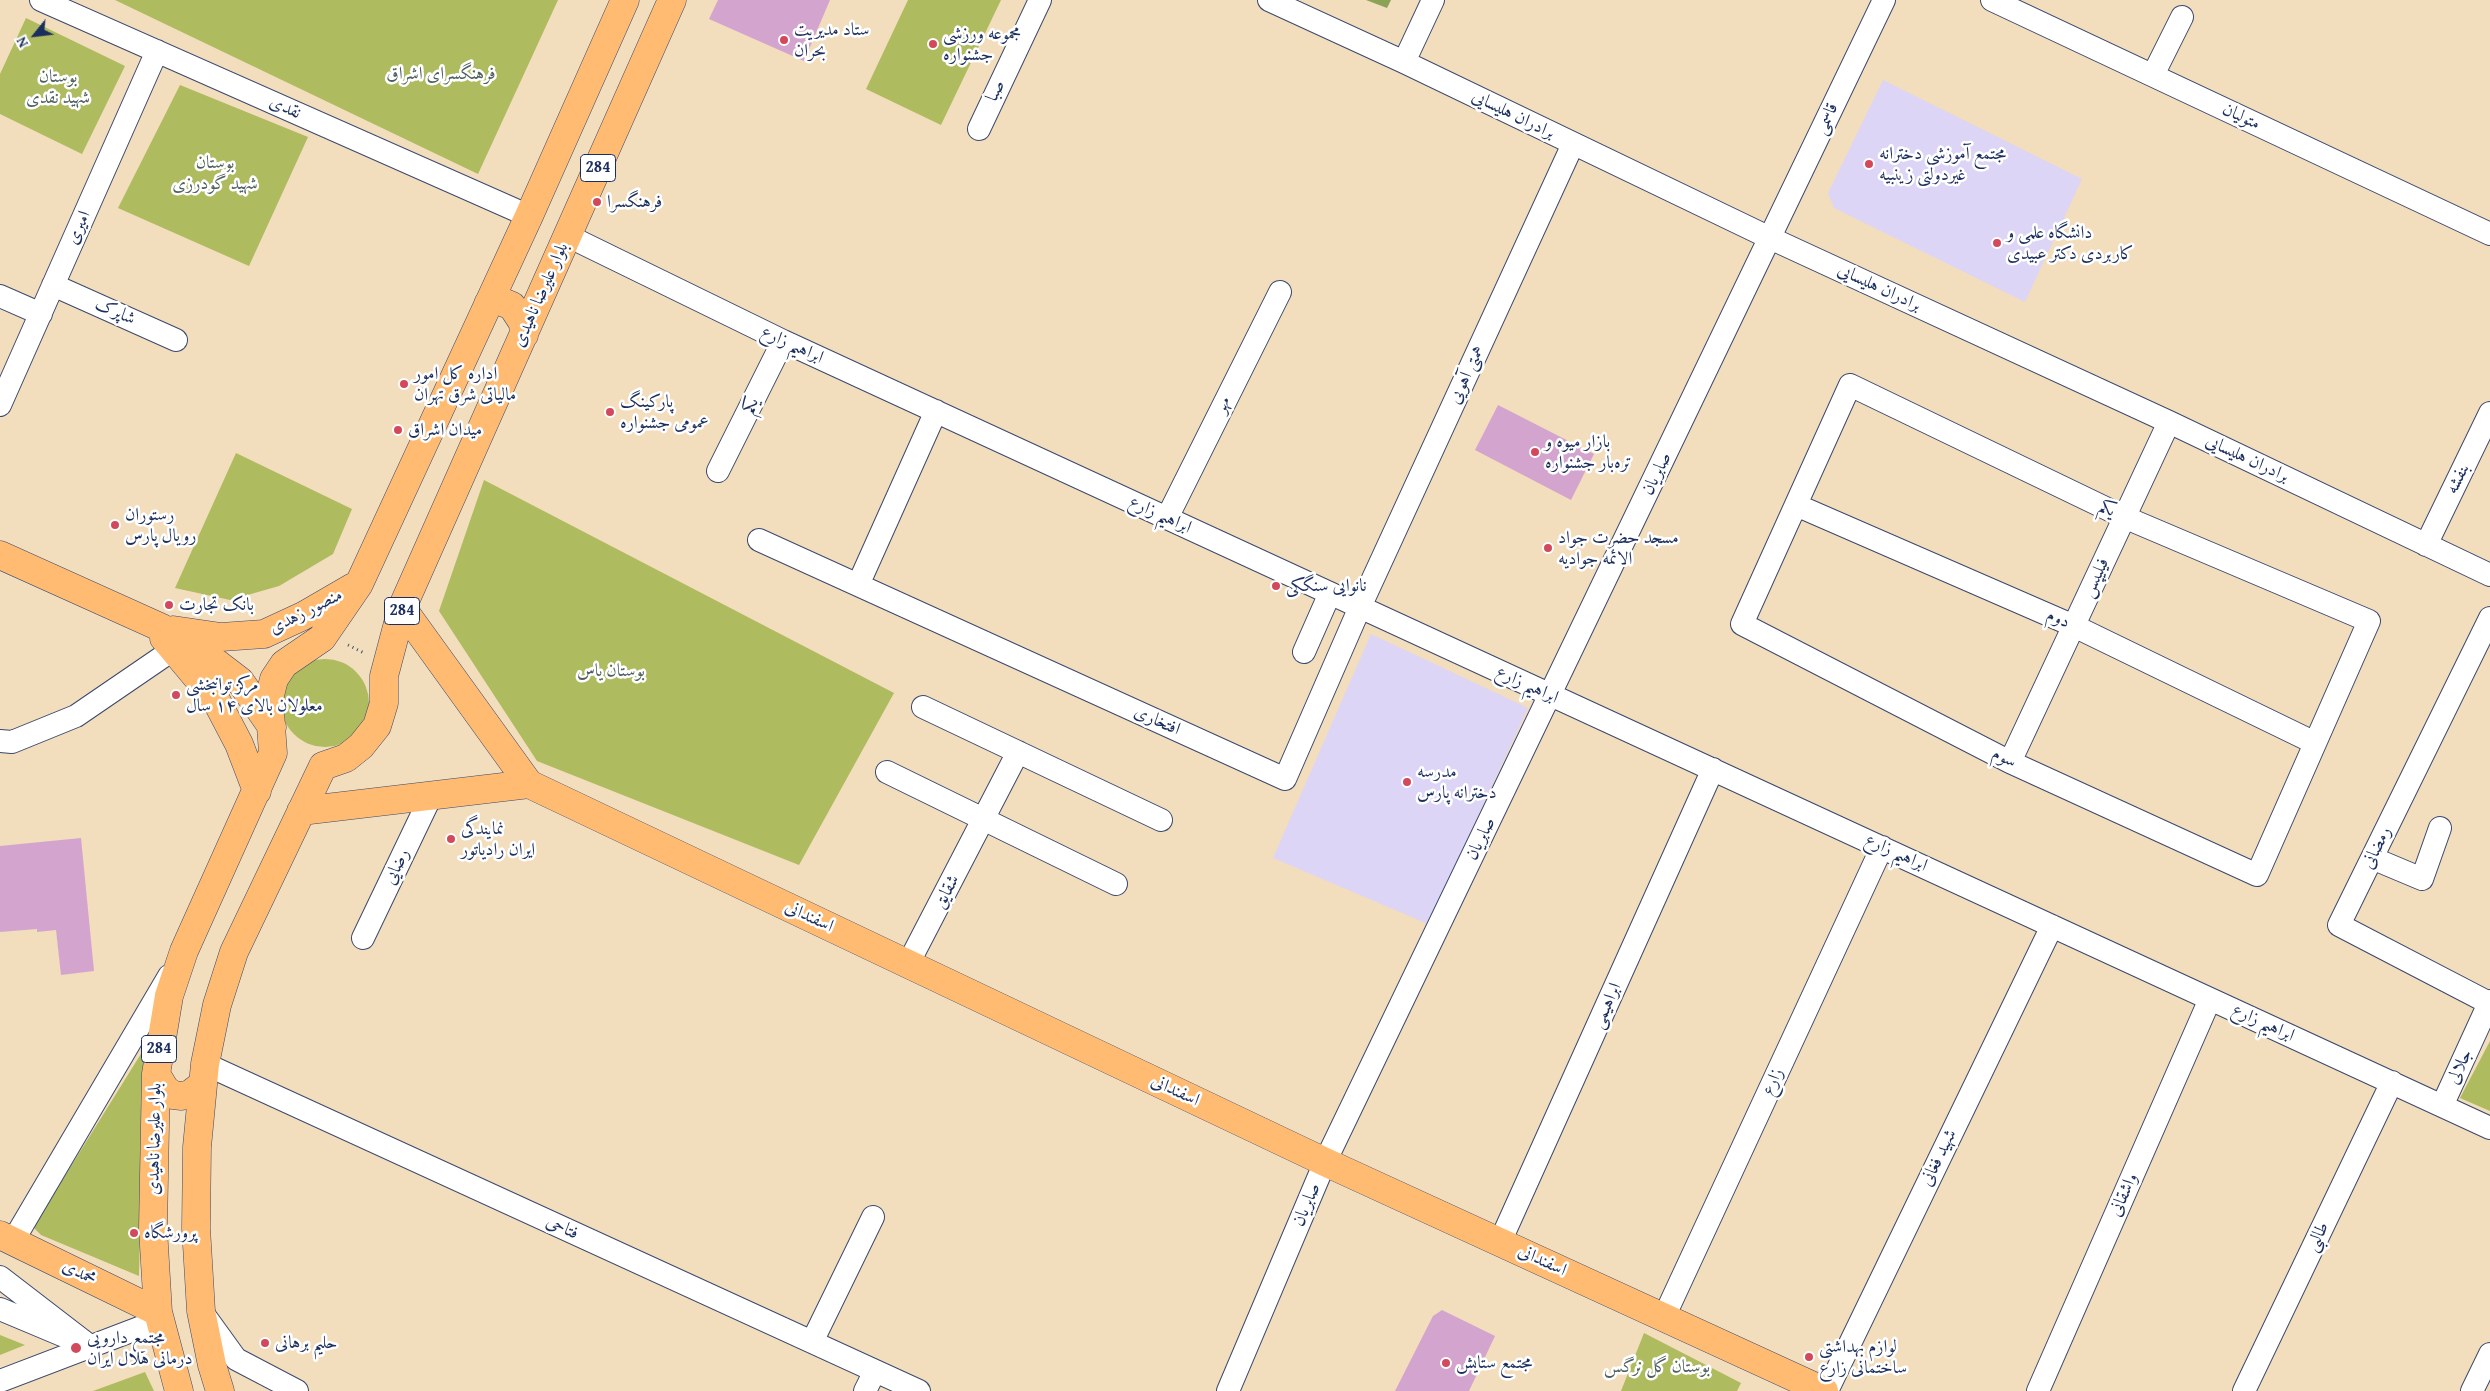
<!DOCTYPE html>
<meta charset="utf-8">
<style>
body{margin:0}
#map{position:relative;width:2490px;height:1391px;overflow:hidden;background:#f2ddbd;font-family:"Gentium Book Plus",serif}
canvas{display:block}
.north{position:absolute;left:10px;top:10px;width:50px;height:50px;-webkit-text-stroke:4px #fff;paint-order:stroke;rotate:241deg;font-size:14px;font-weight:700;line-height:20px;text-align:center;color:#1b2f5e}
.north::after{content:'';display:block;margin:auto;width:18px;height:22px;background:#1b2f5e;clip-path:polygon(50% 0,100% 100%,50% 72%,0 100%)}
</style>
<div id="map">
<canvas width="2490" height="1391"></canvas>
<div class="north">N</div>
</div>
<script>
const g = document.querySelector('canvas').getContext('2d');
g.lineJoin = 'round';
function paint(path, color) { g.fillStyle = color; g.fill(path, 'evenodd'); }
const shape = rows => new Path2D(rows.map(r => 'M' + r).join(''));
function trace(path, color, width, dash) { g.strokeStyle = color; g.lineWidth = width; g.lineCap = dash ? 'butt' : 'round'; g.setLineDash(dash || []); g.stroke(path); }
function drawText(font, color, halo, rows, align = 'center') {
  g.font = font + ' "Gentium Book Plus",Amiri,serif'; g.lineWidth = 5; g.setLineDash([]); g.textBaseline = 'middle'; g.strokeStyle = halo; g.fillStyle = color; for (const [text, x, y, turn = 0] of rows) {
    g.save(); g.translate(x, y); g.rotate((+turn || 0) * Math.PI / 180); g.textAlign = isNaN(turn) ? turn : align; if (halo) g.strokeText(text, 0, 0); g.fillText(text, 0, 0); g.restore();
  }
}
const built = shape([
 [1883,80,2082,179,2025,302,1834,208,1828,193],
 [1371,634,1528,708,1428,924,1273,858]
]);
const green = shape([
 [115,0,558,0,478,174],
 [908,0,1001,0,941,125,866,89],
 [26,18,125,66,82,154,0,114,0,74],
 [180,85,308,137,249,266,118,208],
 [236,453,352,509,333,554,279,586,230,600,175,588],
 [484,480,894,693,799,865,537,761,439,611],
 '281 703a44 44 0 1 1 88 0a44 44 0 1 1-88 0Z',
 [2490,1041,2490,1111,2460,1098],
 [144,1049,139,1276,41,1235,33,1227],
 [1644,1333,1741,1383,1737,1391,1621,1391],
 [0,1335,25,1345,0,1355],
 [145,1372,154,1391,93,1391]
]);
const forest = shape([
 [1366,0,1391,0,1387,8]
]);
const building = shape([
 [718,0,830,0,804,61,709,19],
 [1498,405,1594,454,1571,500,1475,450],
 [81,838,94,971,61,975,56,930,37,932,37,929,0,932,0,846],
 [1442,1310,1495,1336,1469,1391,1395,1391,1433,1316]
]);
const path = shape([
 [348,645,364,653]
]);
const minor = shape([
 [41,0,529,216],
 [1269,0,1404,62,1770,238,2169,422,2490,575],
 [1992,0,2490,234],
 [1404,62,1433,0],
 [2153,75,2182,17],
 [979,129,1040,0],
 [568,236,783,341,2490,1128],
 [53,285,176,340],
 [0,296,41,314],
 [1850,385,2124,517,2369,621,2257,875,2010,762,1742,624,1850,385],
 [0,405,157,51],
 [718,471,783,341],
 [1796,505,2074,626,2315,743],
 [1167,518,1280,292],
 [759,540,1285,779,1360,607,1573,144],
 [2426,545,2490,413],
 [858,585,936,411],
 [1304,652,1330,593],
 [923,707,1161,820],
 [0,741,12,742,76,716,174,649],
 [2010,762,2169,422],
 [887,772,1116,884],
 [2372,858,2422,879,2440,828],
 [363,938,431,796],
 [908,964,1018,752],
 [2489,1003,2339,925,2490,618],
 [205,1064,919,1391],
 [2442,1106,2490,1001],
 [13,1241,169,976],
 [1500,1242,1713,769],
 [0,1277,91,1347],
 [0,1309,62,1335],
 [202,1312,236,1359,297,1391],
 [1664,1317,1882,847],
 [812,1342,873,1217],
 [0,1381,160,1320],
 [865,1391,875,1371],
 [1228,1391,1325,1162,1884,0],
 [1827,1391,2052,926],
 [2038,1391,2210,999],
 [2244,1391,2392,1082],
 [2472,1391,2490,1354]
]);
const major = shape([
 [488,304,500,301,512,306,523,323,524,335],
 [0,555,162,628,206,655,240,681,272,727],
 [402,608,529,784,1325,1162,1824,1391],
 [173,630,221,637,264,634,303,616,353,587],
 [164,638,216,700,239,744,257,791],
 [301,811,529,784],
 [156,1074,165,1089,173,1095,182,1096,190,1094,203,1084],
 [0,1235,158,1312],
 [179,1391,158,1312,153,1229,156,1074,169,996,184,951,273,753,269,699,274,679,284,664,322,638,359,584,529,216,625,0],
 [220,1391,212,1365,201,1311,196,1228,197,1147,205,1064,217,1005,234,952,323,766,346,758,361,746,377,726,384,703,384,676,402,608,672,0]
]);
const markers = [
 [784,40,5,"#d1495b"],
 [933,44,5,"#d1495b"],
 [1869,164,5,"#d1495b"],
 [597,202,5,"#d1495b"],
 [1997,243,5,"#d1495b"],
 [404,384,5,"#d1495b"],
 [610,412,5,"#d1495b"],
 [398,430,5,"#d1495b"],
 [1535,452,5,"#d1495b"],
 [115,525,5,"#d1495b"],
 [1548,548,5,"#d1495b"],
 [1276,586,5,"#d1495b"],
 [169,605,5,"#d1495b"],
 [176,695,5,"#d1495b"],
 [1407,782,5,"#d1495b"],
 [451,839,5,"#d1495b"],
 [134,1233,5,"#d1495b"],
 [265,1343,5,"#d1495b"],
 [76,1348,6,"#d1495b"],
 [1809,1357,5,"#d1495b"],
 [1446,1363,5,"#d1495b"]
];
const shields = [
 [598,168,35],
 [402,611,35],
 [159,1049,35]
];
const shieldNames = [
 ["284",598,168],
 ["284",402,611],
 ["284",159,1049]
];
const poiNames = [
 ["ستاد مدیریت",794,30],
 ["بحران",794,51],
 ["مجموعه ورزشی",943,34],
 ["جشنواره",943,55],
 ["مجتمع آموزشی دخترانه",1879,154],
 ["غیردولتی زینبیه",1879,175],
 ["فرهنگسرا",607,202],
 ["دانشگاه علمی و",2007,233],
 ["کاربردی دکتر عبیدی",2007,254],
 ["اداره کل امور",414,374],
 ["مالیاتی شرق تهران",414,395],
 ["پارکینگ",620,402],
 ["عمومی جشنواره",620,423],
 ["میدان اشراق",408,430],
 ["بازار میوه و",1545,442],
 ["تره‌بار جشنواره",1545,463],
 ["رستوران",125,515],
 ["رویال پارس",125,536],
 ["مسجد حضرت جواد",1558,538],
 ["الائمه جوادیه",1558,559],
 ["نانوایی سنگکی",1286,586],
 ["بانک تجارت",179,605],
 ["مرکز توانبخشی",186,685],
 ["معلولان بالای ۱۴ سال",186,706],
 ["مدرسه",1417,772],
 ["دخترانه پارس",1417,793],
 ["نمایندگی",461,829],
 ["ایران رادیاتور",461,850],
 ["پرورشگاه",144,1233],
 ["مجتمع دارویی",87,1338],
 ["درمانی هلال ایران",87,1359],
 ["حلیم برهانی",275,1343],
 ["لوازم بهداشتی",1819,1347],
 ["ساختمانی زارع",1819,1368],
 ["مجتمع ستایش",1456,1363]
];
const parkNames = [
 ["فرهنگسرای اشراق",441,74],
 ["بوستان",58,77],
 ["شهید نقدی",58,98],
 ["بوستان",215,163],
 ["شهید گودرزی",215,184],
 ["بوستان یاس",611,671],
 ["بوستان گل نرگس",1657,1367]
];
const streetNames = [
 ["صبا",996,91,-65],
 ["نقدی",285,108,24],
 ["برادران هلیسایی",1513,115,26],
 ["متولیان",2241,117,25],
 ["قاسمی",1827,119,-65],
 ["امیری",79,228,-66],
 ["برادران هلیسایی",1879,288,25],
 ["بلوار علیرضا ناهیدی",541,295,-66],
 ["شاپرک",115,312,24],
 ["ابراهیم زارع",792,345,25],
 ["همتی آهویی",1467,375,-65],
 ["مهر",1223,405,-64],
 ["یکم",751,406,-63],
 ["برادران هلیسایی",2247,459,25],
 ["صابریان",1657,474,-64],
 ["بنفشه",2458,479,-64],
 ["یکم",2107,509,26],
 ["ابراهیم زارع",1160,515,25],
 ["فیلیپس",2096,578,-65],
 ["منصور زهدی",306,612,-27],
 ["دوم",2058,619,24],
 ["ابراهیم زارع",1527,685,25],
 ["افتخاری",1157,721,24],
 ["سوم",2004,758,26],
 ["صابریان",1481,839,-64],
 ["رمضانی",2377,848,-64],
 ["ابراهیم زارع",1896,853,25],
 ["رضایی",397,867,-65],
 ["شقایق",947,892,-62],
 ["اسفندانی",809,917,25],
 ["ابراهیمی",1607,1006,-66],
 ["ابراهیم زارع",2263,1023,25],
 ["جلالی",2460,1067,-65],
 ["زارع",1773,1082,-65],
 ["اسفندانی",1175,1091,25],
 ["بلوار علیرضا ناهیدی",155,1139,-89],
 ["شهید فغانی",1939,1158,-64],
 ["واشقانی",2124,1195,-66],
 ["صابریان",1307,1205,-67],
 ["فتاحی",562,1228,25],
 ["طالبی",2318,1237,-64],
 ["اسفندانی",1542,1261,25],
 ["محمدی",79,1273,26]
];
paint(built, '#ddd5f6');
paint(green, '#aebb5e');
paint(forest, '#8aa355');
paint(building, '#d3a5ce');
trace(minor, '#3b496c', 24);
trace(major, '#3b496c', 29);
trace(path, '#3b496c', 3, [1, 4]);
trace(minor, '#fff', 22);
trace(major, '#ffbb71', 28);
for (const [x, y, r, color] of markers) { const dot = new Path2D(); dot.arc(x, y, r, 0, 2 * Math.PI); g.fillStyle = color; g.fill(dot); trace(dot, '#fff', 2); }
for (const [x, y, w] of shields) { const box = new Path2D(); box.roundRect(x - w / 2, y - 13.5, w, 27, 4); g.fillStyle = '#fff'; g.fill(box); trace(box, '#1b2f5e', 1); }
drawText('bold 16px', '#1b2f5e', null, shieldNames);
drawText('18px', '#1b2f5e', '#fff', poiNames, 'left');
drawText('18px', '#4e605e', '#fff', parkNames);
drawText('18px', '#1b2f5e', '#fff', streetNames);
</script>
